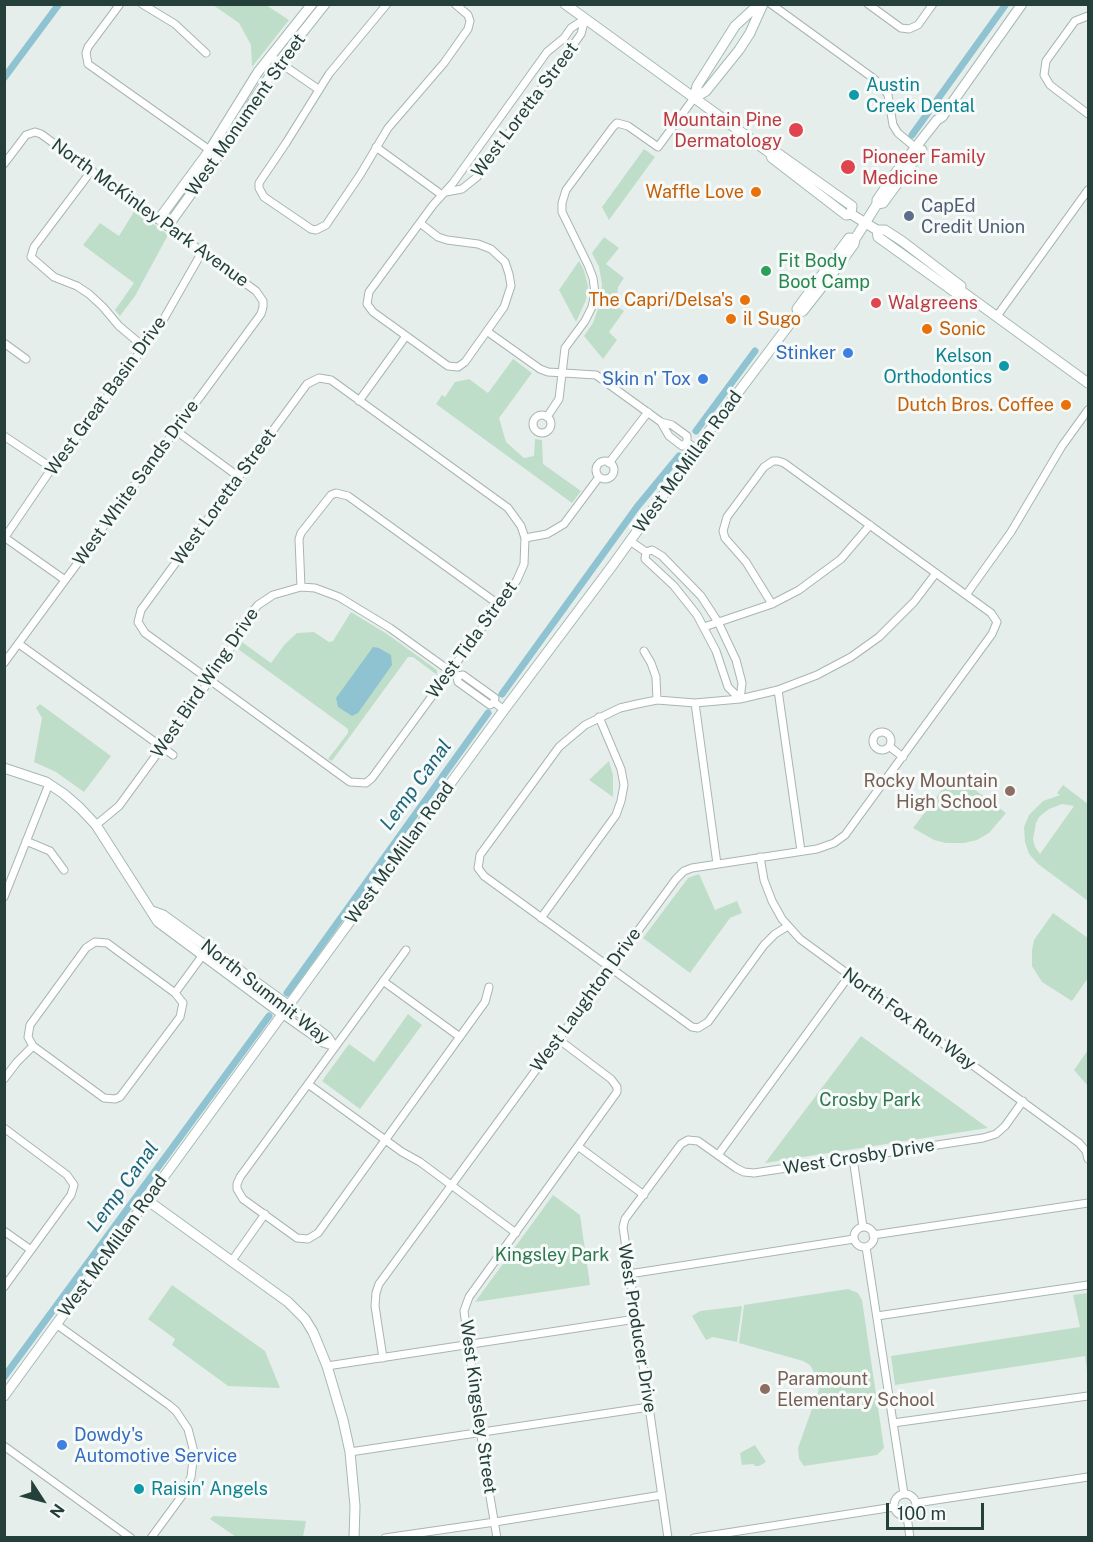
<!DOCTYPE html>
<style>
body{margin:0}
#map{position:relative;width:1093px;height:1542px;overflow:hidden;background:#e6eeeb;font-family:"Public Sans",sans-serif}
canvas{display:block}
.frame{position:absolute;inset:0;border:6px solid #25403b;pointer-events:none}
.north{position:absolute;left:12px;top:1470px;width:60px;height:60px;-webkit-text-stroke:4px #f6faf9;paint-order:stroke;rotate:126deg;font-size:16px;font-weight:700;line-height:24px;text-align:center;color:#25403b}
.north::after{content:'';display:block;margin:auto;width:21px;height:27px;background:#25403b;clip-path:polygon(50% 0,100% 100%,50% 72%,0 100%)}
.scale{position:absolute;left:886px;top:1503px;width:98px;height:27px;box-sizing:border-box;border:3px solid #25403b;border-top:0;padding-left:8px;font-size:18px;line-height:21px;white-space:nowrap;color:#25403b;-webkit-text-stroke:4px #f6faf9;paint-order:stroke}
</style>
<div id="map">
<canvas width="1093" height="1542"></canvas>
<div class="frame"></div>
<div class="north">N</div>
<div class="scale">100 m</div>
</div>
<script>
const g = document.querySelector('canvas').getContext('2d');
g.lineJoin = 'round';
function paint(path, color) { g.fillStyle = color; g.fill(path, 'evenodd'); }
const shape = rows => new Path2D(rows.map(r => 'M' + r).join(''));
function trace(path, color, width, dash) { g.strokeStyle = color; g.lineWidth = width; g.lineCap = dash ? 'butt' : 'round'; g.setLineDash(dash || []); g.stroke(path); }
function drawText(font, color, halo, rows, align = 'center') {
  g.font = font + ' "Public Sans",sans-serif'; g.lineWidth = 6; g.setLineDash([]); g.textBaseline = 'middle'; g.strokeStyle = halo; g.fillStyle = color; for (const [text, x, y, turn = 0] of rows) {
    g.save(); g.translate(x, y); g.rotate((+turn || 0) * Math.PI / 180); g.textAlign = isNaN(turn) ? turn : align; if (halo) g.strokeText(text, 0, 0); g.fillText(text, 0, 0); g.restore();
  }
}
const green = shape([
 [213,5,266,5,289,20,252,67,251,45,239,23],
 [644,149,655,157,609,220,602,207],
 [135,210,168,235,135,296,120,316,115,310,134,283,83,245,100,223,119,236],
 [604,237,619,248,606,264,624,278,618,287,617,295,621,303,618,307,624,311,609,332,617,340,603,359,584,336,593,323,601,300,602,284,599,267,592,253],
 [579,261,584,270,588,286,586,300,576,322,559,290],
 [513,359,532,373,499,418,506,442,524,458,534,456,535,439,542,440,543,464,581,491,572,503,436,404,442,395,445,397,455,382,469,379,488,393],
 [351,612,387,634,437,670,437,675,413,657,408,657,332,761,328,759,348,733,348,729,238,649,242,642,271,663,285,644,297,633,314,632,329,642,333,641],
 [40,704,111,756,84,792,56,772,34,762,42,718,36,708],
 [609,761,613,775,613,797,589,780],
 [954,774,1006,813,989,833,977,840,964,843,946,843,934,840,913,828],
 [1063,785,1088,804,1088,901,1038,864,1029,854,1025,842,1024,827,1029,815,1043,801,1060,795,1057,793],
 [1062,804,1074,806,1040,854,1035,847,1033,839,1036,823,1039,817,1049,809],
 [699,874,715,910,737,901,742,913,730,918,690,973,643,938,688,878],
 [1053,913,1088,938,1088,978,1072,1001,1042,982,1032,966,1032,950,1034,940],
 [408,1014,422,1025,360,1109,322,1081,349,1044,374,1062],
 [861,1036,988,1128,765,1163],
 [1088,1050,1088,1086,1074,1070],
 [553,1195,580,1215,590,1285,475,1302],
 [172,1285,265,1351,280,1388,228,1386,172,1345,175,1339,148,1319],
 [848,1289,858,1293,862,1300,884,1448,877,1455,804,1466,799,1459,798,1448,819,1389,817,1378,810,1365,803,1361,739,1343,744,1305],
 [1088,1293,1088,1379,1085,1356,895,1385,891,1356,1080,1327,1073,1295],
 [742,1306,737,1342,713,1337,706,1340,692,1316,700,1311],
 [755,1445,766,1462,759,1466,755,1466,753,1464,742,1465,740,1453],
 [213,1516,306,1521,303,1537,236,1537,210,1519]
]);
const water = shape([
 [373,647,379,648,391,655,392,665,358,713,352,716,338,707,336,698]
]);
const canal = shape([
 [4,78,59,4],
 [912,135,1006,4],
 [696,431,755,351],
 [502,694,637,507,679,456],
 [287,993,488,713],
 [4,1377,269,1016]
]);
const street = shape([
 [120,4,88,47,86,53,88,64,218,156],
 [142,4,175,24,206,53],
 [387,4,329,74,286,143,259,183,259,188,264,197,311,229,316,230,326,225,360,175,388,128,444,63,468,29,470,21,468,15,455,4],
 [771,4,873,78,883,87,888,95,893,125,898,133,916,148],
 [868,4,901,28,909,29,918,25,933,4],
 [1088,16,1075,21,1046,61,1044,75,1050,85,1088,114],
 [270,56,318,89],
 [376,147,442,195],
 [4,164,26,135,35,132,41,134,256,291,263,301,263,307,261,314,144,473,116,508,91,545,4,663],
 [92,170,34,247,31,257,54,277,77,286,89,294,103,307,119,326,144,347],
 [446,192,462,189,477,177,581,34,585,19],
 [420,223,438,237,447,240,478,244,491,249,505,262,509,274,511,286,504,307,465,362,458,367,448,366,373,312,367,304,369,292,433,205,453,183,547,52,564,38,571,28,585,19],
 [997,316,1088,190],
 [488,332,540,369,548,372,596,375,661,422,672,425,687,436,687,442,696,449],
 [4,343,26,359],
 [359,401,406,336],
 '533 424a9 9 0 1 1 18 0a9 9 0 1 1-18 0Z',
 [547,417,559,399,565,348,585,321,592,307,595,293,593,278,588,265,562,212,562,203,566,190,613,127,617,123,628,126,658,147,694,98],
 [661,422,669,436,682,446,687,442],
 [175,430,239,477],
 [4,436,52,468],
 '596 470a9 9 0 1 1 18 0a9 9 0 1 1-18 0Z',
 [609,463,648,412],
 [4,537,65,580],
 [5,537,52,468,84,428,162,322,202,252],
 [525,538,521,526,508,508,331,380,319,378,307,384,141,610,138,622,145,633,350,782,366,783,372,778,517,580,524,564,525,538,547,534,564,524,599,477],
 [630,541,646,552,652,550,662,556,701,596,718,622,736,660,742,683,740,699,728,687,716,651,697,615,674,586,645,559,646,552],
 [301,587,315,588,339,597,390,628,457,676],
 [966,595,1011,532,1062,446,1088,410],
 [704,627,772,604,799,590,841,559,870,525],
 [19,644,173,755],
 [644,651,651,663,656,677,657,700],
 [778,690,801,851],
 [494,702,490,705,458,682,457,676,463,675,495,698,494,702,504,710],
 [695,703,717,864],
 '873 741a9 9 0 1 1 18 0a9 9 0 1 1-18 0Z',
 [890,747,903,757],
 [96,825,119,806,184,717,223,661,252,612,258,605,273,595,301,587,299,539,301,533,331,495,336,493,348,496,498,604],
 [26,841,50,851,64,870],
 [760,857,764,880,772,901,782,919,800,939,1079,1143,1086,1151,1088,1159],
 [4,897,49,784],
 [541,918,616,815,621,801,624,785,621,769,599,717],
 [788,926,775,934,764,945,708,1022,698,1028,692,1027,484,876,478,868,479,862,480,855,559,747,585,725,620,708,637,704,657,700,695,703,740,699,778,690,817,675,851,657,879,637,914,602,936,573],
 [406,950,240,1177,237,1184,237,1189,243,1199,297,1238,308,1239,318,1233,485,1002,489,987],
 [383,981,460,1037],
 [289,1006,328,1036,335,1047],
 [282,1014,323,1043,335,1047],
 [33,1046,104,1098,115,1099,120,1097,180,1017,183,1003,175,993,205,952],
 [4,1079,17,1062,33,1046,28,1037,30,1025,86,948,95,942,107,943,175,993],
 [308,1084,402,1152,420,1162,516,1233],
 [4,1128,67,1175,74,1185,71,1195,4,1287],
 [579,1147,644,1195],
 [718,1155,849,976],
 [853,1158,863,1227],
 '854 1237a10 10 0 1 1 20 0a10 10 0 1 1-20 0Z',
 [4,1231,31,1250],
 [873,1235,1088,1203],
 [866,1247,904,1494],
 [231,1262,265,1214],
 [629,1274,854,1239],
 [877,1316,1088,1285],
 [56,1324,169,1405,176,1411,188,1429,194,1452,191,1477,184,1493,151,1538],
 [383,1358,375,1306,376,1293,379,1284,676,879,684,871,692,868,817,849,834,843,845,835,992,634,997,622,991,613,784,463,778,461,773,461,764,467,727,517,723,531,725,538,746,562,772,604],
 [327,1366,636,1319],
 [893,1423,1088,1396],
 [4,1446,131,1538],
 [350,1452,649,1407],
 '894 1505a11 11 0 1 1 22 0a11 11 0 1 1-22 0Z',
 [916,1503,1088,1477],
 [907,1516,910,1538],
 [385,1538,495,1522,662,1495],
 [497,1538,487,1479,464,1311,469,1297,617,1092,617,1087,611,1079,558,1039],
 [668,1538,623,1227,625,1219,681,1144,688,1140,698,1141,736,1168,744,1172,754,1173,983,1138,996,1134,1005,1126,1023,1101],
 [694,1538,894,1507]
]);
const secondary = shape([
 [565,4,770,153,772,158,846,215,851,214,877,230,885,230,902,241,961,286,960,290,1088,383],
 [694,98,706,91,739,50,750,33,763,4],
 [694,98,697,86,735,26,759,4],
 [770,153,776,152,852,206,851,214],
 [877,204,883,203,922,150],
 [159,219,209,151,258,72,312,4],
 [168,226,218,156,279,62,325,4],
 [877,230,878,237,956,293,960,290],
 [798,313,797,309,849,238,855,239],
 [4,768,46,782,64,794,80,808,96,825,158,922,282,1014],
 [152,911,163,915,289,1006],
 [147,1200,288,1302,305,1319,313,1332,327,1366,343,1420,350,1452,355,1506,354,1538],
 [4,1396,504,710,612,566,712,427,798,313,803,311,836,269,854,244,855,239,877,204,877,200,894,175,937,120,942,117,1022,4]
]);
const markers = [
 [854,95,6,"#0f9aa8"],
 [796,130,8,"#e0444e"],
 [848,167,8,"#e0444e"],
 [756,192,6,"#e8710a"],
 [909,216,6,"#5c6f8a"],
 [766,271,6,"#2e9e5b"],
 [745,300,6,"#e8710a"],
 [876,303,6,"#e0444e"],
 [731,319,6,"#e8710a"],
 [927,329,6,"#e8710a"],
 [848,353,6,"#3f7fe0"],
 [1004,366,6,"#0f9aa8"],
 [703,379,6,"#3f7fe0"],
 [1066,405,6,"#e8710a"],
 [1010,791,6,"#8d6e63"],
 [765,1389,6,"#8d6e63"],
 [62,1445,6,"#3f7fe0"],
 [139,1489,6,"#0f9aa8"]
];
const cultureNames = [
 ["Austin",866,85],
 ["Creek Dental",866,106],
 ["Kelson",992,356,"right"],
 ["Orthodontics",992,377,"right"],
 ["Raisin' Angels",151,1489]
];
const streetNames = [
 ["West Loretta Street",525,110,-53],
 ["West Monument Street",246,115,-55],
 ["North McKinley Park Avenue",150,213,36],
 ["West Great Basin Drive",106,396,-54],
 ["West McMillan Road",688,462,-54],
 ["West White Sands Drive",136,483,-54],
 ["West Loretta Street",224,497,-54],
 ["West Tida Street",472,640,-54],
 ["West Bird Wing Drive",205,683,-56],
 ["West McMillan Road",400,853,-54],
 ["North Summit Way",265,992,38],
 ["West Laughton Drive",586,1000,-54],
 ["North Fox Run Way",909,1019,36],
 ["West Crosby Drive",859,1157,-9],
 ["West McMillan Road",113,1246,-54],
 ["West Producer Drive",637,1328,81],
 ["West Kingsley Street",478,1407,82]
];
const healthNames = [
 ["Mountain Pine",782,120,"right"],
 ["Dermatology",782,141,"right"],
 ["Pioneer Family",862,157],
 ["Medicine",862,178],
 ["Walgreens",888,303]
];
const foodNames = [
 ["Waffle Love",744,192],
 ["The Capri/Delsa's",733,300],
 ["il Sugo",743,319,"left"],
 ["Sonic",939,329,"left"],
 ["Dutch Bros. Coffee",1054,405]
];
const serviceNames = [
 ["CapEd",921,206],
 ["Credit Union",921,227]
];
const leisureNames = [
 ["Fit Body",778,261],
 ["Boot Camp",778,282]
];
const shopNames = [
 ["Stinker",836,353],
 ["Skin n' Tox",691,379],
 ["Dowdy's",74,1435,"left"],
 ["Automotive Service",74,1456,"left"]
];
const educationNames = [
 ["Rocky Mountain",998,781],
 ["High School",998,802],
 ["Paramount",777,1379,"left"],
 ["Elementary School",777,1400,"left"]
];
const parkNames = [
 ["Crosby Park",870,1100],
 ["Kingsley Park",552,1255]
];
const waterNames = [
 ["Lemp Canal",416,785,-54],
 ["Lemp Canal",123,1187,-54]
];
paint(green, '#bfdeca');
paint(water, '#90c3d1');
trace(canal, '#90c3d1', 7);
trace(street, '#a8b6b3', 9);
trace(secondary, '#a4bab4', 11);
trace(street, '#fff', 7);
trace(secondary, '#fff', 9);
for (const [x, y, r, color] of markers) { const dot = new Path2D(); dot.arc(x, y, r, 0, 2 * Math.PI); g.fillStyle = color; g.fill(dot); trace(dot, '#f6faf9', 2); }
drawText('18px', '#0d838f', '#f6faf9', cultureNames, 'left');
drawText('18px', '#25403b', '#f6faf9', streetNames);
drawText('18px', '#be3a42', '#f6faf9', healthNames, 'left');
drawText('18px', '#c56008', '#f6faf9', foodNames, 'right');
drawText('18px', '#4e5e75', '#f6faf9', serviceNames, 'left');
drawText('18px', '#27864d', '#f6faf9', leisureNames, 'left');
drawText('18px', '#366cbe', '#f6faf9', shopNames, 'right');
drawText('18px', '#785e54', '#f6faf9', educationNames, 'right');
drawText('18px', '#2f774f', '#f6faf9', parkNames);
drawText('italic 20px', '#1f667c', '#f6faf9', waterNames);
</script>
